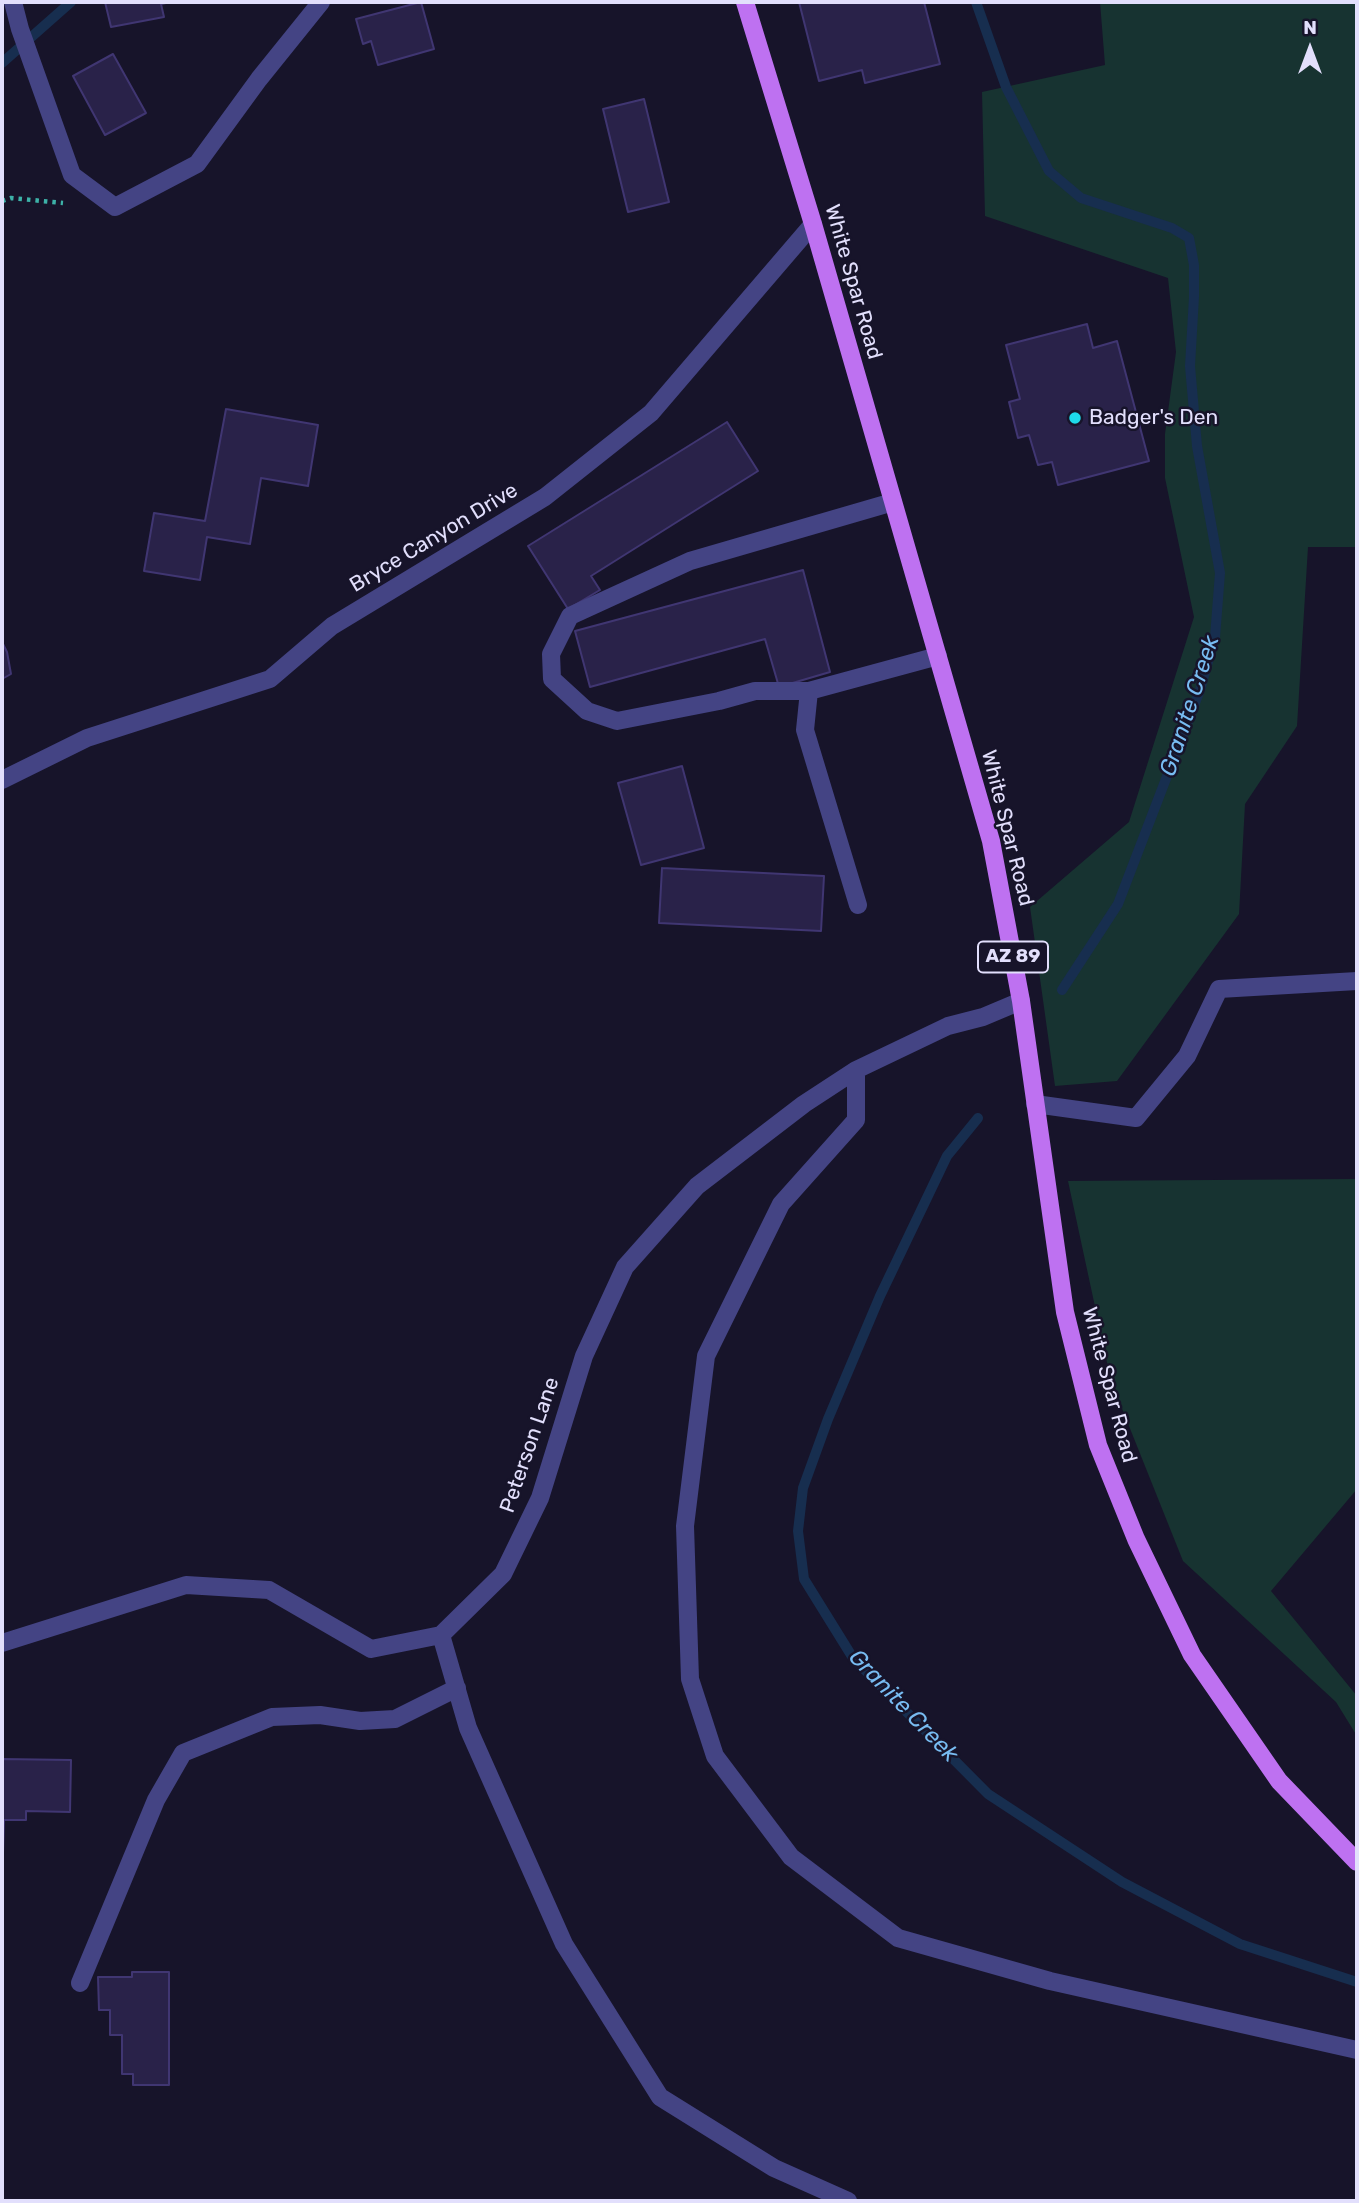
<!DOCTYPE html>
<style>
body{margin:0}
#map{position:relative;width:1359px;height:2203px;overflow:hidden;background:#17142a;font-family:Rubik,sans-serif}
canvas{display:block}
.frame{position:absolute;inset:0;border:4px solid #e2dffc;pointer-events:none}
.north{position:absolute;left:1275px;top:14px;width:70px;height:70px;-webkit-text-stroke:5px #17142a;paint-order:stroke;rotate:0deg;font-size:19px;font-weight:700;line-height:28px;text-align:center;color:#e2dffc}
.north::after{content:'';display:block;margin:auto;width:24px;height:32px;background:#e2dffc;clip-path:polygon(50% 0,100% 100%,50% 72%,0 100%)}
</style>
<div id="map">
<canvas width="1359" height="2203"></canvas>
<div class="frame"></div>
<div class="north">N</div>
</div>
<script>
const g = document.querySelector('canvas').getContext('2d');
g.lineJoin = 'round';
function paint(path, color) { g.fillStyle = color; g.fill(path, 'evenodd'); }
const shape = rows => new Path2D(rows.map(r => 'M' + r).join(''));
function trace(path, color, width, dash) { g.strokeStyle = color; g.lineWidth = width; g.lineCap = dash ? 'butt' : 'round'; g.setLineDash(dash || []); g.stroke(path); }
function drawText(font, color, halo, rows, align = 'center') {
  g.font = font + ' Rubik,sans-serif'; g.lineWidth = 5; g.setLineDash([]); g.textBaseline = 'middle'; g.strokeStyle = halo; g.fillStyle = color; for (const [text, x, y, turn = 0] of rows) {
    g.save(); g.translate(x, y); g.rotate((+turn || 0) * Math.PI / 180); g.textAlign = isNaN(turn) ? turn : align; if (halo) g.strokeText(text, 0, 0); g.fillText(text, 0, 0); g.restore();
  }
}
const green = shape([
 [1100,2,1357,2,1357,547,1308,547,1297,726,1245,804,1239,914,1117,1081,1055,1086,1030,907,1129,822,1194,617,1165,478,1165,434,1176,352,1168,278,985,216,982,92,1105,65],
 [1357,1179,1357,1489,1271,1591,1357,1696,1357,1736,1336,1702,1183,1561,1111,1381,1068,1181]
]);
const stream = shape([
 [976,2,1006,87,1049,171,1081,198,1172,228,1189,238,1194,265,1194,297,1190,366,1197,446,1220,573,1215,637,1200,690,1118,904,1062,990],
 [2,63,71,2],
 [978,1118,947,1156,880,1296,828,1419,803,1488,798,1531,804,1579,853,1658,988,1794,1122,1882,1240,1944,1357,1982]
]);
const building = shape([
 [105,2,171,2,161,4,164,17,111,27,105,2],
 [421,2,434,49,378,65,371,41,363,44,356,19,421,2],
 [799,2,924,2,940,64,865,83,862,70,819,81,799,2],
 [113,54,146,113,105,135,73,76,113,54],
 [644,99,669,202,628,212,603,109,644,99],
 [1087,324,1093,348,1117,341,1149,461,1058,485,1052,462,1038,465,1029,435,1018,438,1009,402,1020,399,1006,345,1087,324],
 [226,409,318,425,308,486,261,478,250,544,207,537,200,580,144,571,154,513,205,521,226,409],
 [727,422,758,471,591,576,600,590,568,609,528,546,727,422],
 [803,570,830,672,779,687,765,639,590,687,575,631,803,570],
 [2,642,7,652,11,674,2,679,2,642],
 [682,766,704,848,641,865,618,783,682,766],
 [662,868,824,876,821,931,659,923,662,868],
 [2,1759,71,1760,70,1812,26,1811,26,1820,4,1820,3,1853,2,1759],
 [132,1972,169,1972,169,2085,133,2085,133,2074,122,2074,122,2035,110,2035,110,2010,99,2010,98,1977,132,1977,132,1972]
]);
const path = shape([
 [2,201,11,198,63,203]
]);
const minor = shape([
 [13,2,20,29,72,175,115,207,197,164,259,79,321,2],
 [893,502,690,561,570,616,551,654,552,679,587,711,617,721,719,701,755,691,809,691,938,656],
 [809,691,805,730,858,905],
 [2,780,87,738,270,679,332,626,545,497,651,413,813,224],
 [856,1070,856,1120,781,1204,706,1356,685,1526,690,1679,715,1756,791,1857,898,1938,1050,1981,1357,2050],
 [1035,1104,1136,1118,1187,1056,1219,989,1357,981],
 [441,1635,468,1728,564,1944,660,2097,774,2168,848,2201],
 [2,1643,186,1585,269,1590,371,1649,441,1635,503,1574,540,1498,584,1356,625,1267,697,1186,804,1104,856,1070,948,1026,983,1017,1021,1001],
 [80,1983,156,1800,183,1753,272,1717,320,1715,360,1721,395,1719,457,1688]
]);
const major = shape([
 [745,2,813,224,991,841,1021,1001,1065,1312,1098,1445,1136,1539,1192,1655,1279,1781,1357,1862]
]);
const markers = [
 [1075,418,7,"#1ed9e9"]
];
const shields = [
 [1013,957,70]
];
const shieldNames = [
 ["AZ 89",1013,957]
];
const streetNames = [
 ["White Spar Road",853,282,74],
 ["Bryce Canyon Drive",434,538,-31],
 ["White Spar Road",1007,828,76],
 ["White Spar Road",1109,1385,75],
 ["Peterson Lane",530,1445,-71]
];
const poiNames = [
 ["Badger's Den",1089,418]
];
const waterNames = [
 ["Granite Creek",1190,706,-72],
 ["Granite Creek",903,1706,46]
];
paint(green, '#173331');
trace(stream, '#172e4f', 10);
paint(building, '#292249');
trace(building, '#403672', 2);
trace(path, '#3db2a8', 4.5, [3.5, 5]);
trace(minor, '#444484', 18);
trace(major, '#be71f1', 18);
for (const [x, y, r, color] of markers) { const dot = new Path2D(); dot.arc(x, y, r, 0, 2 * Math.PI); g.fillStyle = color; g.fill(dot); trace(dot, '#17142a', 2.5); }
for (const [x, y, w] of shields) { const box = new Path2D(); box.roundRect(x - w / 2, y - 15.5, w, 31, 5); g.fillStyle = '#17142a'; g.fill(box); trace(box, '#e2dffc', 2); }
drawText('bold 19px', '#e2dffc', null, shieldNames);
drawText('21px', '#e2dffc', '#17142a', streetNames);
drawText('21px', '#e2dffc', '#17142a', poiNames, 'left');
drawText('italic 23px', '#78bcf2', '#17142a', waterNames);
</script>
